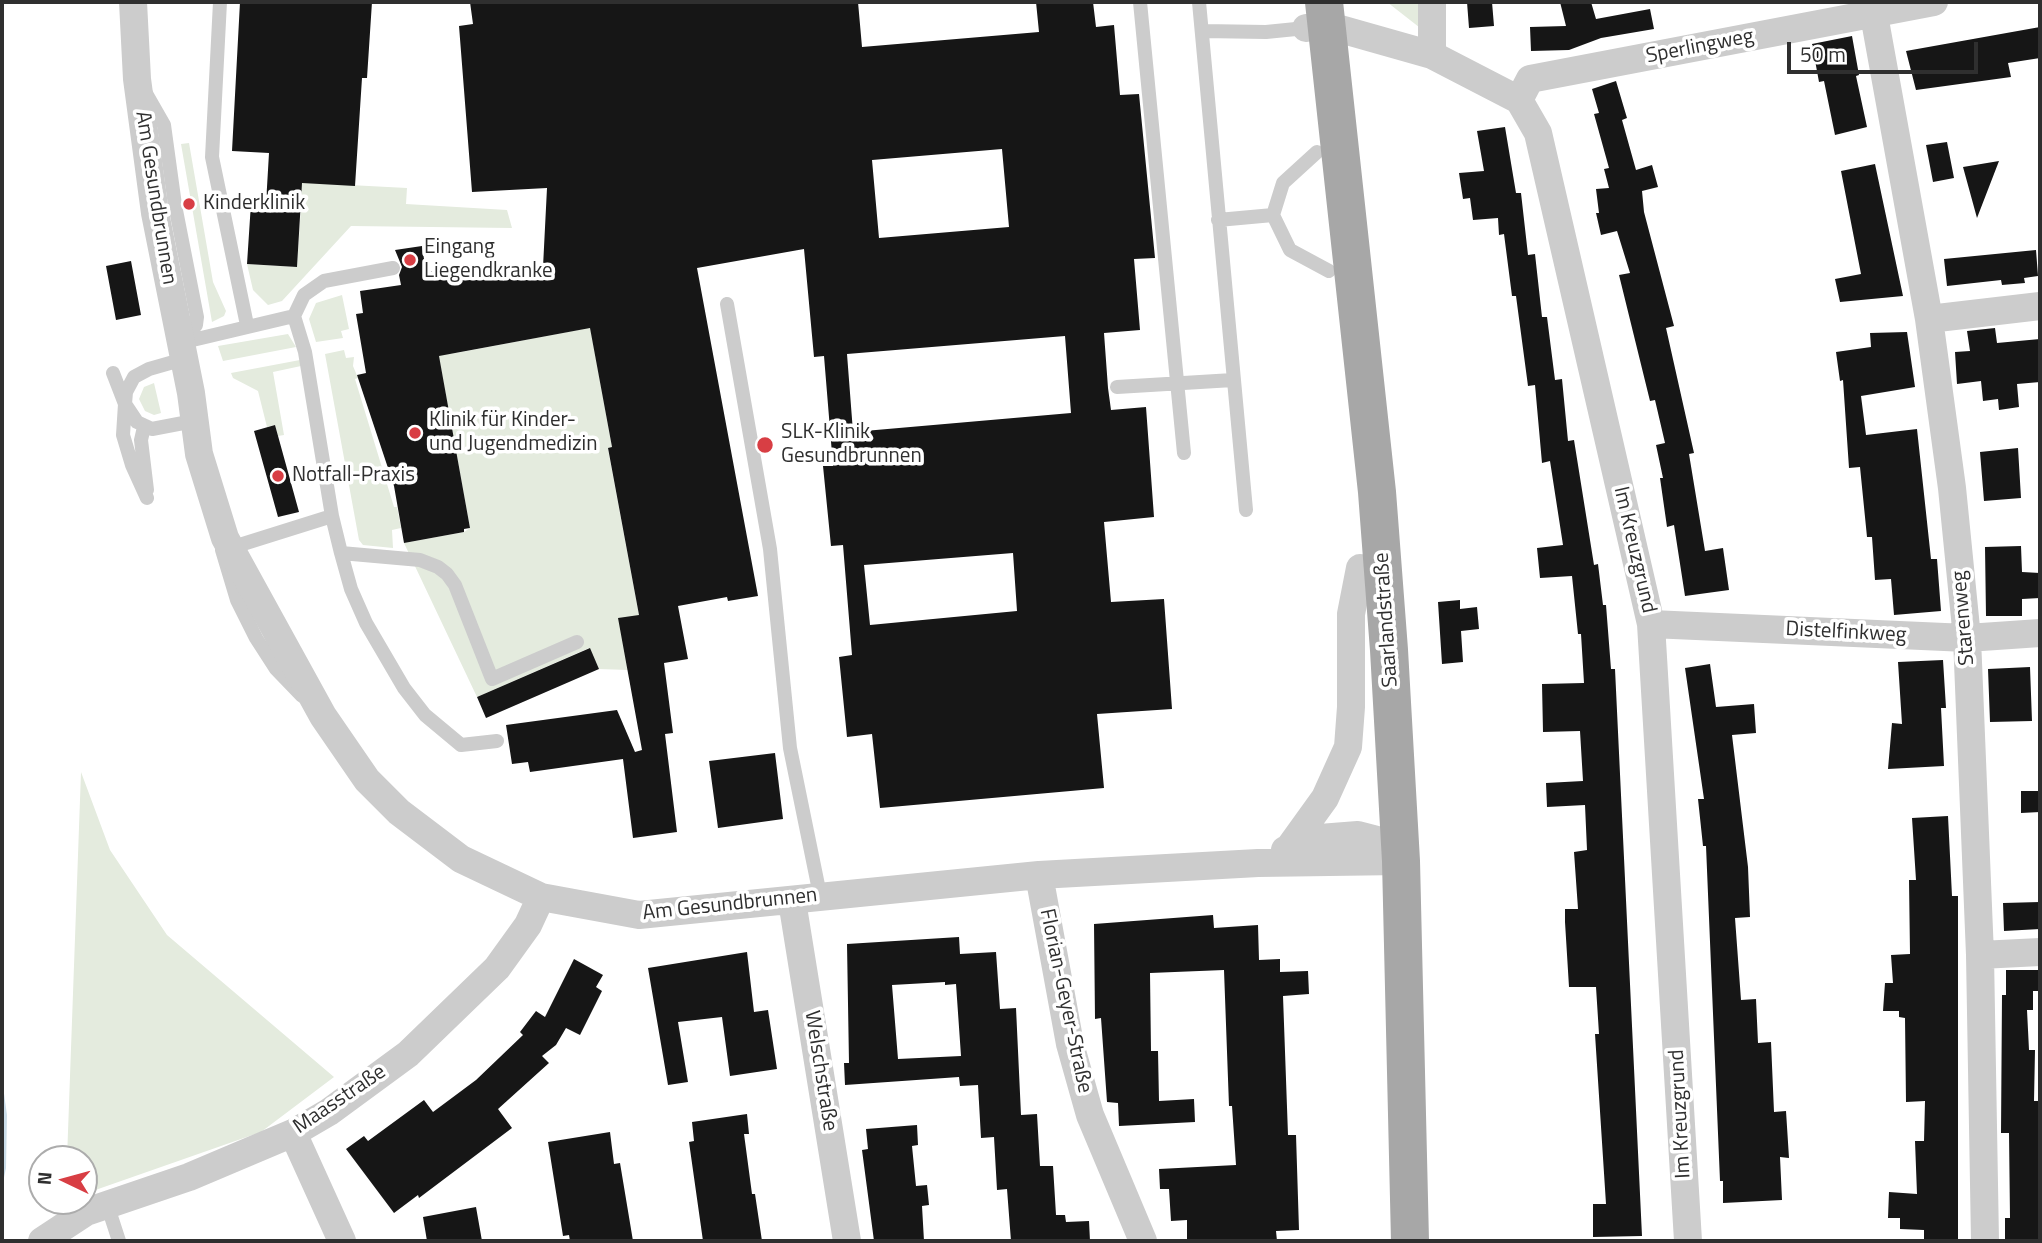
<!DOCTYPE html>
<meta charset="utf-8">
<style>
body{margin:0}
#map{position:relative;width:2042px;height:1243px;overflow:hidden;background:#fff;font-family:"Titillium Web",sans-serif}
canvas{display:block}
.frame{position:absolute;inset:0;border:4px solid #2f2f2f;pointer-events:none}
.north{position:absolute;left:28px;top:1145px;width:70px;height:70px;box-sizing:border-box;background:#fff;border:2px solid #acacac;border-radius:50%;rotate:275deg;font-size:19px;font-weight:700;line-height:28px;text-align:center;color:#2f2f2f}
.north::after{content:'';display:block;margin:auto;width:24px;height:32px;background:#d83e44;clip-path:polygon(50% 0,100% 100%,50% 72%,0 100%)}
.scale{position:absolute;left:1787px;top:42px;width:191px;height:32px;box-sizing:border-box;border:4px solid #2f2f2f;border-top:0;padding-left:9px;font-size:21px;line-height:24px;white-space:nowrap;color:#2f2f2f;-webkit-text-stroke:5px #fff;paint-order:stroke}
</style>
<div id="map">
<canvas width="2042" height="1243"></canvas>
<div class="frame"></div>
<div class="north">N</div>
<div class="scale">50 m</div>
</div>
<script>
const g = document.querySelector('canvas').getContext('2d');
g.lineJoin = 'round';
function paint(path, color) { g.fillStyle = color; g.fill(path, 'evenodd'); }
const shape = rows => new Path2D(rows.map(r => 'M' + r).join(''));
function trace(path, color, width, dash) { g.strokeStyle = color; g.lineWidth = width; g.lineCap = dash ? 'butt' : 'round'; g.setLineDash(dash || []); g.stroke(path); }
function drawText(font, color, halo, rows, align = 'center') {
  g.font = font + ' "Titillium Web",sans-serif'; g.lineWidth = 7; g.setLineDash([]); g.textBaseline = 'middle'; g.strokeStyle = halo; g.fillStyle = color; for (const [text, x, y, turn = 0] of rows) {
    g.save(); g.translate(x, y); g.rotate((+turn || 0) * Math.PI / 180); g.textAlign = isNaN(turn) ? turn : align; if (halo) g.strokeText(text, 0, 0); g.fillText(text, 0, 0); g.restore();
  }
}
const green = shape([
 [1387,2,1425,2,1424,31],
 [189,143,213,282,226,311,224,316,212,322,181,144],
 [292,182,407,188,406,204,507,210,512,228,351,226,282,301,268,305,253,290,247,264,297,267,301,207],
 [342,295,349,329,341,331,343,338,316,342,309,319,316,303],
 [589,321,612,447,608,449,639,615,628,670,599,669,589,648,477,697,404,543,464,532,470,528,440,363,430,349,446,354,456,353,583,329],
 [288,334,296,347,223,361,218,346],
 [344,350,346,358,354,357,353,366,358,378,355,379,394,507,397,507,401,528,392,530,393,548,363,545,359,540,325,354],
 [300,360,301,366,273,372,284,435,278,436,275,425,267,427,258,391,233,378,231,373],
 [154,383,161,413,154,415,145,411,139,399,144,387],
 [81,772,110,850,167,935,334,1077,261,1132,84,1194,84,1159,67,1159]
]);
const water = shape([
 [2,1079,7,1115,6,1168,2,1187]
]);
const building = shape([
 [240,2,372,2,367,78,362,78,355,186,302,183,297,267,247,264,251,203,266,204,269,153,232,151],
 [470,2,858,2,862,47,1039,32,1036,2,1093,2,1096,27,1114,25,1120,95,1139,94,1155,258,1134,259,1140,330,1104,333,1108,388,1111,410,1146,407,1154,517,1104,522,1111,602,1164,599,1172,709,1097,714,1104,788,880,808,872,734,847,737,839,657,852,655,843,545,831,546,823,466,833,466,824,356,814,357,804,249,697,268,758,596,728,601,727,597,678,606,688,659,664,663,673,733,665,734,677,832,633,838,623,759,530,772,528,762,512,764,506,725,617,710,635,752,642,750,618,618,639,615,608,448,612,447,590,328,439,356,470,528,464,529,464,532,404,543,394,486,357,375,366,373,356,314,363,313,360,291,401,285,399,275,402,267,395,250,422,246,426,272,543,267,547,188,472,192,459,26,473,24],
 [1002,149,1009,227,879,238,872,160],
 [1065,336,1071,413,853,432,847,354],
 [1013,553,1017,611,870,625,864,565],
 [1467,2,1492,2,1494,26,1469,28],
 [1560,2,1591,2,1596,19,1650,9,1654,29,1601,38,1569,50,1531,51,1530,27,1566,26],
 [2040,27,2040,58,2008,63,2011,77,1916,90,1906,51],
 [1852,36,1859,75,1856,76,1867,127,1835,135,1824,81,1819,82,1812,44],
 [1616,81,1627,118,1622,120,1636,170,1652,165,1658,187,1642,191,1644,212,1674,326,1666,328,1694,453,1689,454,1705,551,1723,548,1729,590,1685,596,1674,525,1667,527,1660,478,1663,478,1656,445,1665,443,1655,400,1650,401,1619,275,1630,273,1617,231,1601,235,1596,213,1599,213,1596,189,1609,188,1604,169,1609,168,1594,114,1599,113,1592,89],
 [1505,127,1516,193,1521,193,1528,255,1535,254,1542,317,1547,317,1555,380,1562,379,1568,441,1574,440,1594,565,1598,564,1603,605,1606,605,1611,669,1615,669,1642,1236,1593,1237,1593,1204,1606,1204,1595,1034,1599,1034,1596,987,1569,987,1565,922,1565,909,1578,909,1574,852,1587,850,1585,805,1547,807,1546,783,1583,781,1580,731,1543,732,1542,684,1584,683,1581,634,1578,634,1572,576,1540,578,1537,548,1563,545,1550,461,1542,463,1535,385,1528,386,1516,296,1512,296,1504,234,1499,235,1498,218,1473,220,1470,198,1463,199,1459,173,1484,171,1477,131],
 [1947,142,1954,178,1933,182,1926,145],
 [1999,161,1977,218,1963,167],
 [1875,164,1903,296,1840,302,1835,279,1861,274,1841,171],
 [2036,250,2038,276,2024,278,2025,283,2002,285,2001,280,1947,286,1944,259],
 [131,261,141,315,116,320,106,266],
 [1995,328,1997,343,2040,339,2040,382,2017,384,2019,407,1999,410,1998,399,1983,401,1981,381,1957,384,1955,352,1970,351,1967,331],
 [1907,332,1915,387,1861,396,1866,435,1917,429,1931,559,1937,559,1941,611,1894,615,1891,579,1875,580,1872,537,1867,537,1860,467,1849,468,1843,380,1840,381,1836,352,1871,347,1870,333],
 [275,425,299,512,278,517,254,431],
 [2018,448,2021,498,1984,501,1980,452],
 [2021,546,2022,572,2040,573,2040,598,2022,599,2022,616,1986,616,1985,547],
 [1460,600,1460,609,1477,607,1479,629,1461,631,1463,662,1442,664,1438,602],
 [590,648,599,669,486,718,477,697],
 [1943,660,1946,708,1941,708,1944,766,1888,769,1892,723,1902,724,1898,662],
 [1710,664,1716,707,1754,704,1756,733,1732,735,1748,867,1750,917,1735,918,1741,1000,1756,999,1758,1043,1771,1042,1774,1112,1786,1111,1789,1158,1780,1157,1782,1200,1723,1203,1723,1181,1720,1181,1706,846,1703,846,1698,799,1704,799,1685,668],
 [2030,667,2032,721,1990,722,1988,669],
 [775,753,783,819,718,828,709,761],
 [2021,791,2040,791,2040,812,2021,813],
 [1948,816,1952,896,1958,896,1958,1241,1924,1241,1924,1230,1900,1229,1900,1218,1888,1218,1889,1192,1917,1194,1915,1141,1924,1141,1925,1101,1906,1102,1905,1018,1899,1017,1899,1011,1883,1011,1885,983,1893,983,1891,955,1910,954,1909,880,1916,880,1912,818],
 [2040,902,2040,929,2004,931,2003,903],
 [1213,915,1214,928,1258,925,1259,960,1280,959,1280,972,1308,971,1309,994,1283,996,1288,1135,1296,1135,1299,1230,1276,1231,1277,1241,1187,1241,1187,1220,1171,1221,1169,1189,1160,1189,1159,1169,1236,1165,1232,1106,1229,1106,1224,970,1150,973,1151,1051,1158,1051,1159,1101,1194,1099,1195,1122,1119,1126,1118,1103,1107,1102,1101,1018,1095,1019,1094,924],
 [959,937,960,954,996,952,1000,1009,1016,1008,1021,1115,1037,1114,1040,1166,1053,1166,1056,1215,1065,1215,1066,1222,1089,1221,1090,1241,1011,1241,1007,1189,997,1190,994,1137,981,1138,978,1085,960,1086,959,1077,845,1085,844,1063,849,1063,847,944],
 [945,982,945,985,956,984,961,1056,898,1059,892,985],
 [747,952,754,1012,768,1010,777,1069,730,1076,722,1017,678,1022,688,1082,668,1085,648,968],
 [574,959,603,975,596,987,602,991,580,1035,566,1028,556,1045,542,1056,549,1063,498,1109,512,1128,419,1198,418,1195,394,1213,346,1149,364,1136,368,1141,424,1100,433,1112,476,1080,523,1035,520,1032,536,1011,545,1017],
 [2006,970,2040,970,2040,991,2033,991,2033,1010,2027,1010,2029,1050,2035,1050,2034,1101,2040,1101,2040,1241,2005,1241,2005,1218,2010,1218,2009,1133,2001,1133,2002,995,2006,995],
 [747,1114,749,1134,744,1134,752,1194,755,1194,762,1241,703,1241,689,1142,694,1141,692,1122],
 [917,1125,918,1145,912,1146,916,1186,927,1185,929,1205,922,1206,924,1241,874,1241,862,1150,868,1149,866,1129],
 [610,1132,614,1164,620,1163,633,1241,570,1241,569,1235,563,1236,548,1142],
 [476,1207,482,1241,427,1241,423,1217]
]);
const service = shape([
 [220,2,212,157,247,325],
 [1140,2,1184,453],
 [1199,2,1246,510],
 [1203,31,1266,32,1306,28],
 [144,90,164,125,175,205,197,317,196,325,181,342],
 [1317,152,1283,183,1273,215,1290,250,1329,271],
 [1218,220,1273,215],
 [727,304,770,549,790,748,820,895],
 [180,343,294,316],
 [184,359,149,369,134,377,126,392,125,404,137,422,152,429,199,420],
 [113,373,125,404,123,435,132,465,147,498],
 [1117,387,1233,380],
 [144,427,141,440,147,490],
 [332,516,341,553,420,560,438,567,447,574,455,585,492,679,577,642],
 [230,548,332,516,305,352,294,316,304,295,324,281,393,268],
 [222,550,237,600,256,638,276,669,302,696],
 [341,553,351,589,366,623,404,688,425,715,461,745,497,741],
 [107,1204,119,1241]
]);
const minor = shape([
 [133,2,137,79,155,213,191,393,199,454,225,538,323,716,367,780,399,812,461,859,541,897,639,915,1039,875,1258,863,1401,861],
 [1875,2,1874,15,1929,319,1952,488,1967,638,1980,955,1985,1241],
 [1306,28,1326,25,1432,55,1519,100,1538,133,1651,624,1688,1241],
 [1432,55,1432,2],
 [1519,100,1530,79,1934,2],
 [1929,319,2040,306],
 [1651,624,1967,638,2040,633],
 [1289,848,1325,798,1348,747,1351,707,1351,614,1360,568],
 [1285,850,1307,839,1358,835,1385,842,1401,861],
 [1039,875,1070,1044,1090,1115,1143,1241],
 [792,901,847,1241],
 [1980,955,2040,952],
 [293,1133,342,1241],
 [42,1241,86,1212,189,1177,293,1133,329,1112,408,1054,497,968,528,925,541,897]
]);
const primary = shape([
 [1324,2,1377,492,1389,650,1401,861,1410,1241]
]);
const markers = [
 [189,204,7,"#d83e44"],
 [410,260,7,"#d83e44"],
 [415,433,7,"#d83e44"],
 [765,445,9,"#d83e44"],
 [278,476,7,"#d83e44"]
];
const streetNames = [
 ["Sperlingweg",1700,47,-11],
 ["Am Gesundbrunnen",155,198,81],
 ["Im Kreuzgrund",1634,550,77],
 ["Starenweg",1964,618,-95],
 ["Saarlandstraße",1387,620,-94],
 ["Distelfinkweg",1846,633,3],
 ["Am Gesundbrunnen",730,905,-6],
 ["Florian-Geyer-Straße",1065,1001,78],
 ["Welschstraße",820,1071,81],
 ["Maasstraße",340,1100,-34],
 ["Im Kreuzgrund",1681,1114,-93]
];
const poiNames = [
 ["Kinderklinik",203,204],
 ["Eingang",424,248],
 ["Liegendkranke",424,272],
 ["Klinik für Kinder-",429,421],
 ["und Jugendmedizin",429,445],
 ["SLK-Klinik",781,433],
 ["Gesundbrunnen",781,457],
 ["Notfall-Praxis",292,476]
];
paint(green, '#e4ebde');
paint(water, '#cbdde9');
paint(building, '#161616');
trace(service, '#ccc', 14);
trace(minor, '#ccc', 28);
trace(primary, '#a7a7a7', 38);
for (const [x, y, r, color] of markers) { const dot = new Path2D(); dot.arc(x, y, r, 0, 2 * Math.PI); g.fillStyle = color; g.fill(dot); trace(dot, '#fff', 2.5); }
drawText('21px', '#2f2f2f', '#fff', streetNames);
drawText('21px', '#2f2f2f', '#fff', poiNames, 'left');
</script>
